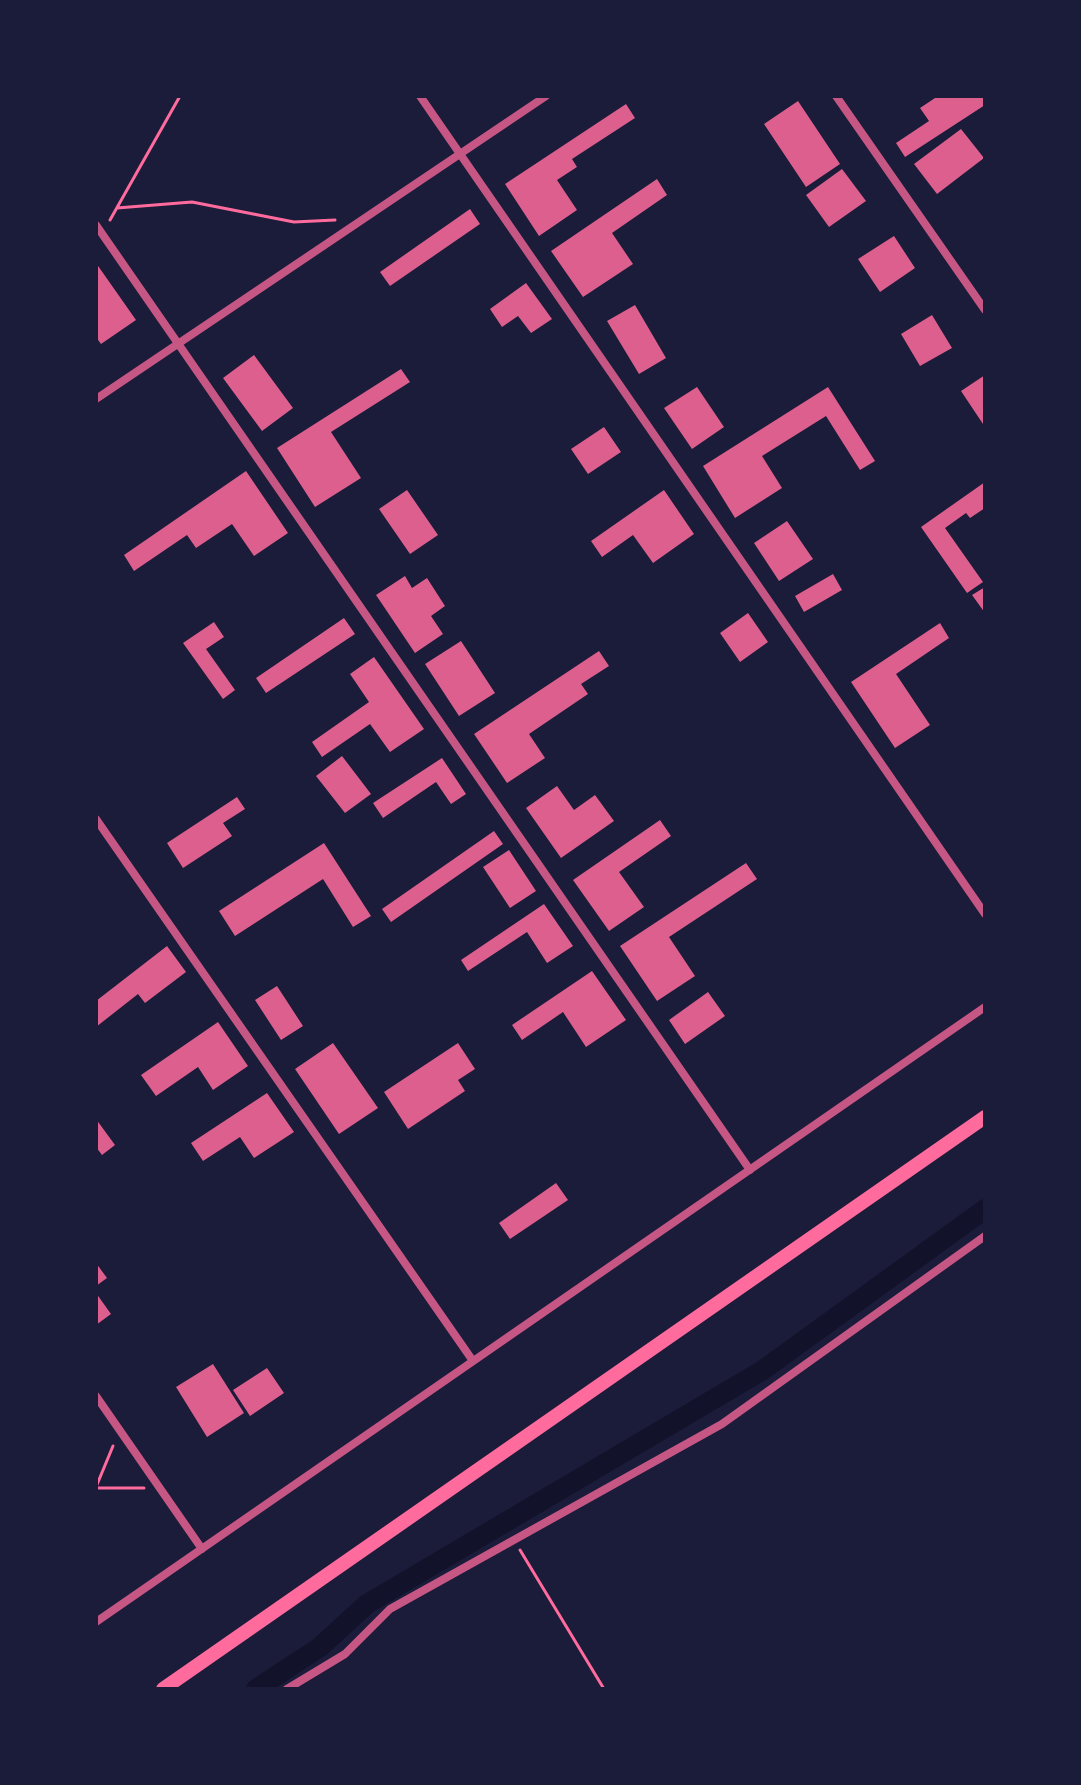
<!DOCTYPE html>
<style>
body{margin:0}
#map{position:relative;width:1081px;height:1785px;overflow:hidden;background:#1b1b3a;font-family:Helvetica,sans-serif}
canvas{display:block}
.frame{position:absolute;inset:0;border:98px solid #1b1b3a;pointer-events:none}
</style>
<div id="map">
<canvas width="1081" height="1785"></canvas>
<div class="frame"></div>
</div>
<script>
const g = document.querySelector('canvas').getContext('2d');
g.lineJoin = 'round';
const shape = rows => new Path2D(rows.map(r => 'M' + r).join(''));
function trace(path, color, width, dash) { g.strokeStyle = color; g.lineWidth = width; g.lineCap = dash ? 'butt' : 'round'; g.setLineDash(dash || []); g.stroke(path); }
function paint(path, color) { g.fillStyle = color; g.fill(path, 'evenodd'); }
const canal = shape([
 [256,1689,320,1647,367,1604,763,1370,985,1209]
]);
const building = shape([
 [938,96,985,96,985,105,905,157,896,143,929,121,920,108],
 [798,101,840,164,806,187,764,124],
 [626,104,635,118,572,159,577,167,557,180,577,210,539,236,505,184],
 [961,129,984,158,937,194,914,164],
 [842,169,866,201,829,227,806,195],
 [657,179,667,195,612,233,633,264,583,297,551,251],
 [470,209,480,224,390,286,380,272],
 [894,236,915,268,880,292,858,259],
 [96,263,136,320,101,344,96,337],
 [526,283,552,319,531,333,518,316,502,327,490,309],
 [635,305,666,358,639,374,607,321],
 [932,315,952,348,920,366,901,334],
 [254,355,293,408,262,431,223,378],
 [401,369,410,382,331,432,361,478,315,507,277,448],
 [985,375,985,427,961,391],
 [697,387,724,427,692,449,664,408],
 [828,387,875,461,860,470,826,416,762,456,782,488,735,518,703,466],
 [604,427,621,452,588,474,571,449],
 [246,471,288,533,254,556,232,524,196,548,187,535,134,571,124,555],
 [985,482,985,508,970,518,966,513,945,528,983,582,967,593,921,527],
 [407,490,438,535,410,554,379,509],
 [664,490,694,534,653,563,633,535,602,557,591,541],
 [787,521,813,559,779,581,754,543],
 [833,574,842,590,804,612,795,596],
 [405,576,412,588,427,578,445,606,431,616,443,634,415,653,376,595],
 [985,587,985,613,972,595],
 [748,613,768,642,740,662,720,633],
 [344,618,355,634,266,693,256,678],
 [214,622,224,637,206,649,235,690,223,699,183,643],
 [940,623,949,638,896,674,930,725,895,748,851,682],
 [461,641,495,693,459,716,425,664],
 [599,651,609,666,581,684,588,694,529,734,545,758,507,783,474,734],
 [374,657,424,729,390,752,370,724,322,757,312,742,369,702,350,674],
 [342,756,371,794,345,813,316,776],
 [442,758,466,794,451,804,436,782,383,818,373,803],
 [557,786,574,810,595,795,614,821,561,858,526,808],
 [237,797,245,809,223,823,232,836,183,868,167,843],
 [660,820,671,836,619,872,644,907,609,931,573,880],
 [494,831,503,844,391,922,382,909],
 [324,843,371,916,353,927,323,879,235,936,219,911],
 [509,850,536,891,510,908,483,867],
 [746,863,757,879,669,937,695,976,657,1001,620,946],
 [544,904,573,946,547,963,527,932,468,971,461,960],
 [167,946,186,972,145,1003,138,994,96,1027,96,1001],
 [592,971,626,1020,586,1047,563,1012,522,1040,512,1025],
 [277,986,303,1026,281,1040,255,1000],
 [708,992,725,1016,685,1044,669,1020],
 [218,1022,248,1066,213,1090,198,1067,156,1096,141,1075],
 [333,1043,378,1108,339,1134,295,1069],
 [458,1043,475,1069,458,1080,465,1091,408,1129,384,1092],
 [267,1093,294,1132,254,1158,240,1137,203,1161,191,1143],
 [96,1119,115,1145,102,1155,96,1147],
 [556,1183,568,1200,510,1239,499,1223],
 [96,1263,107,1278,96,1286],
 [96,1293,111,1314,96,1325],
 [213,1364,244,1413,207,1437,176,1387],
 [267,1368,284,1393,250,1416,233,1390]
]);
const path = shape([
 [117,208,192,202,294,222,335,220],
 [110,220,180,96],
 [96,1487,113,1446],
 [96,1488,144,1488],
 [520,1550,604,1689]
]);
const minor = shape([
 [420,96,985,914],
 [836,96,985,310],
 [96,225,750,1170],
 [96,399,546,96],
 [96,819,473,1361],
 [96,1396,202,1549],
 [96,1622,985,1007],
 [287,1689,345,1654,390,1609,722,1424,985,1236]
]);
const trunk = shape([
 [163,1689,985,1117]
]);
trace(canal, '#12122b', 20);
paint(building, '#dd5f8e');
trace(path, '#ff6b9d', 3);
trace(minor, '#c65784', 8);
trace(trunk, '#ff6b9d', 14);
</script>
